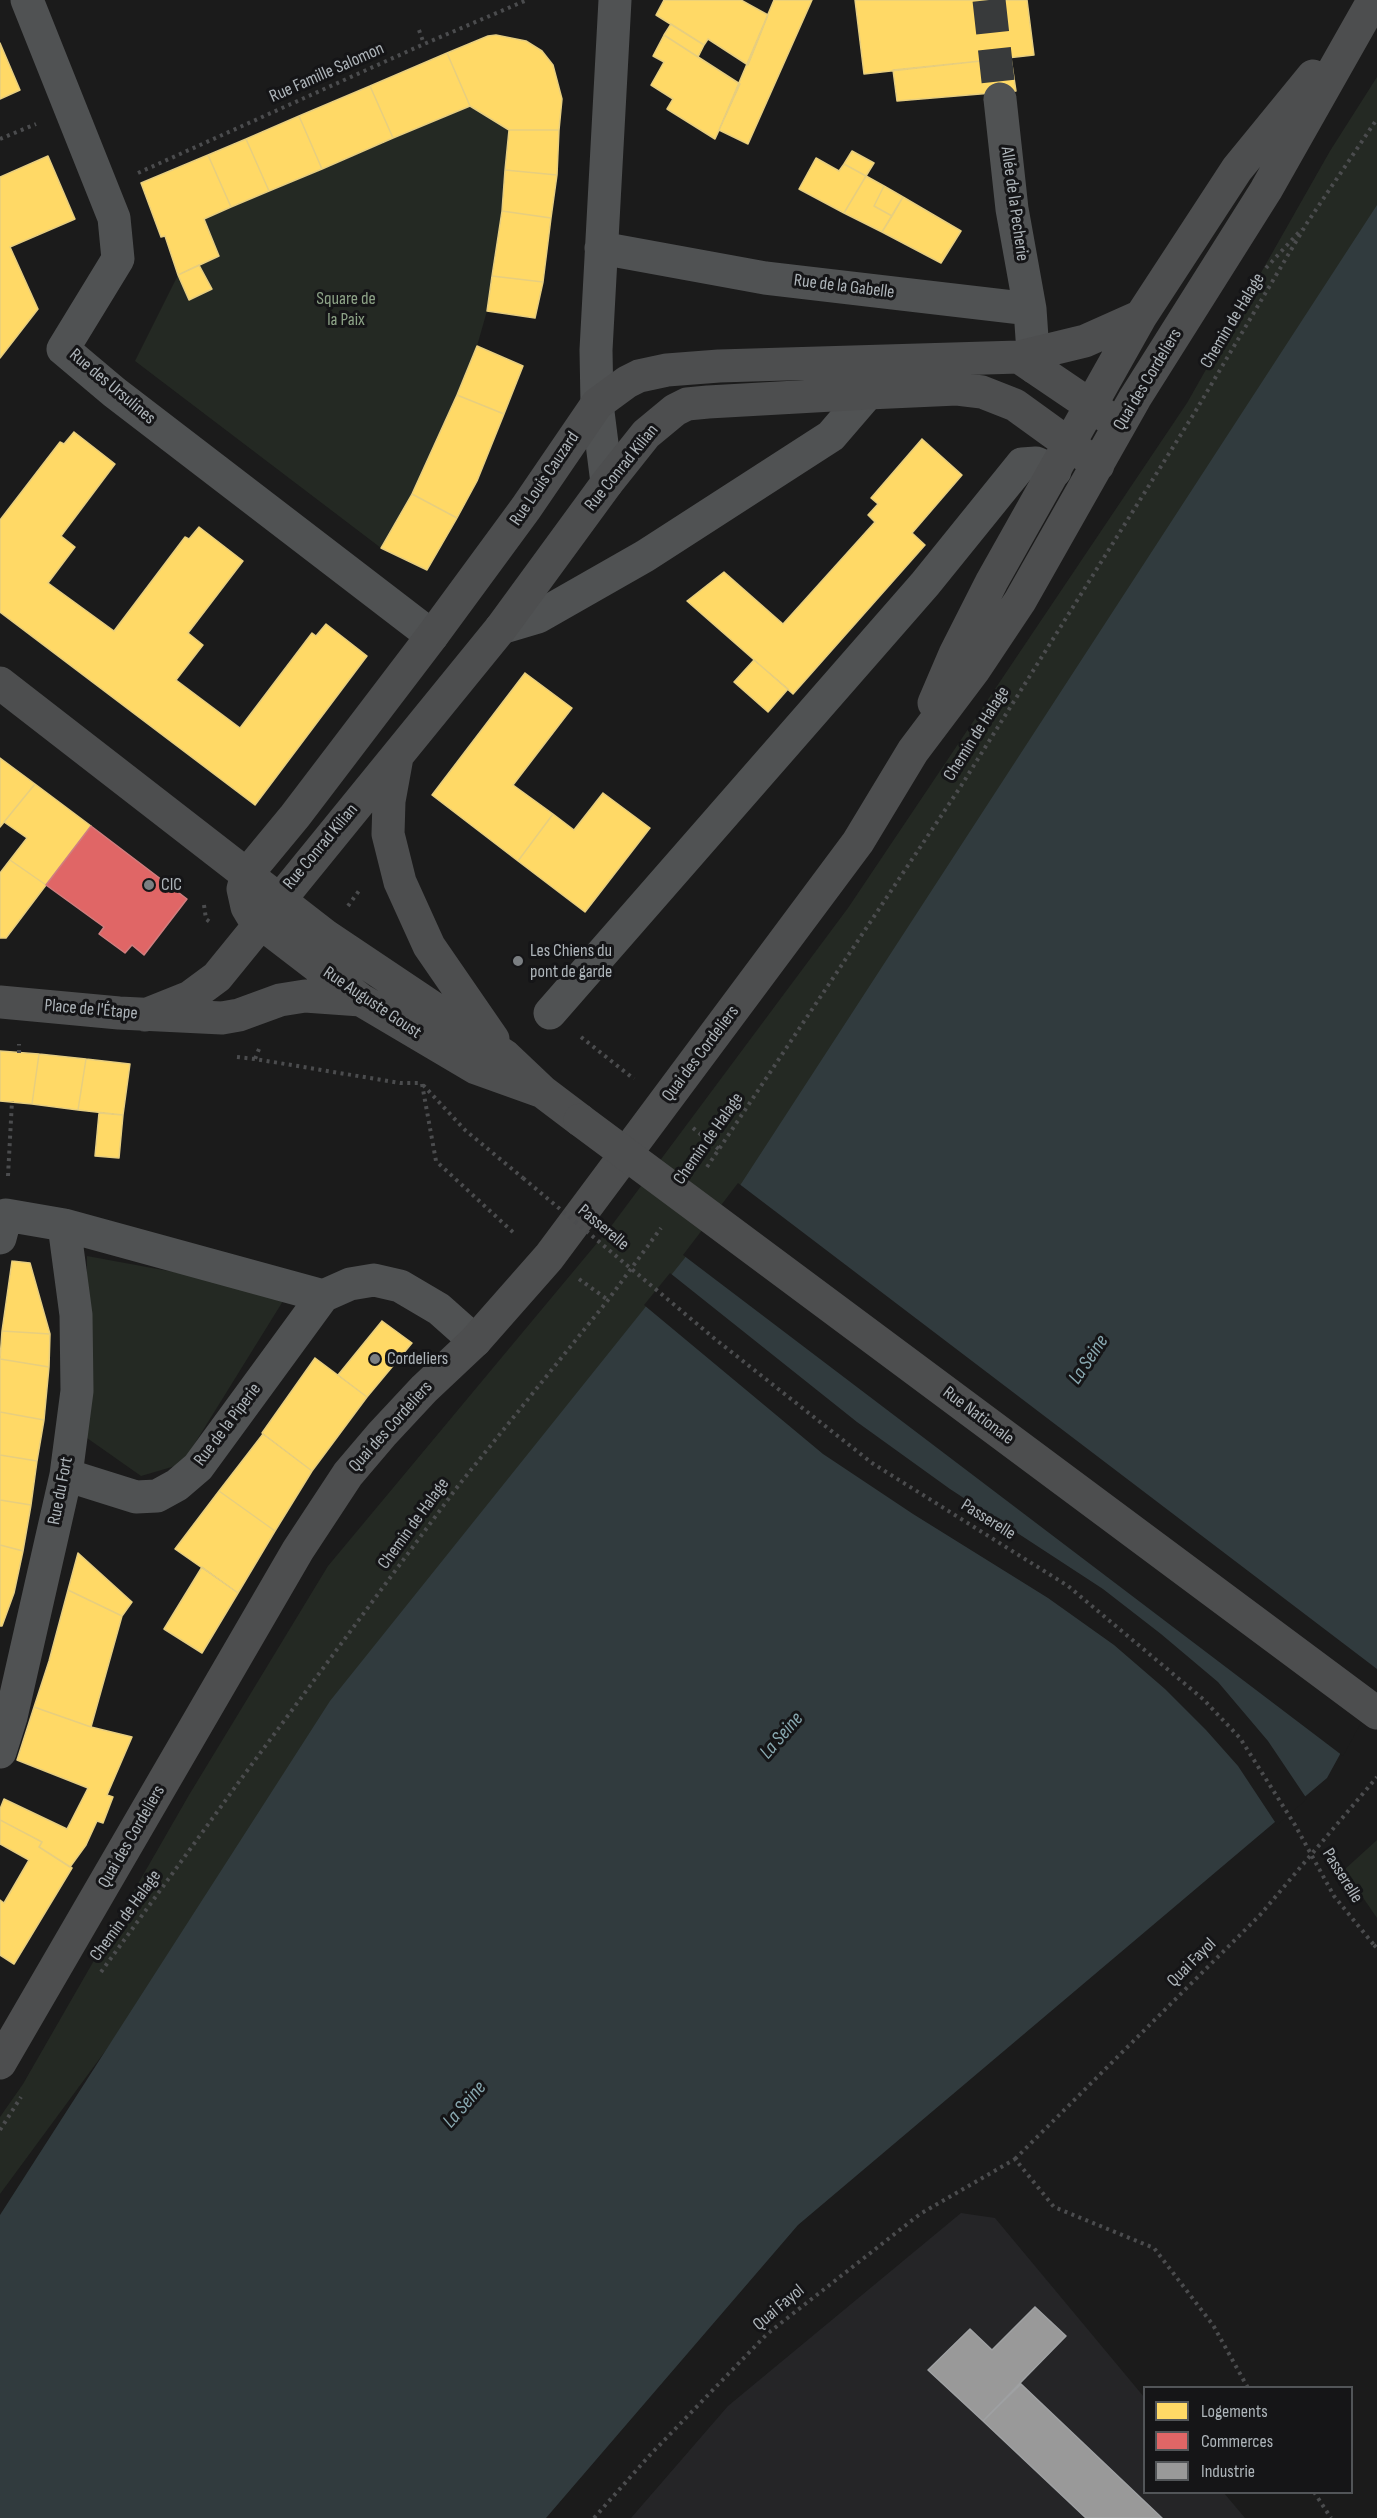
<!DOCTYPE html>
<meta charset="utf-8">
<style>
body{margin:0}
#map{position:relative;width:1377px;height:2518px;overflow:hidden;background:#1b1b1b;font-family:"Sofia Sans Condensed",sans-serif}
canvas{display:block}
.legend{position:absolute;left:1143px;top:2386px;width:210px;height:108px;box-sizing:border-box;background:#151517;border:2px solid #525558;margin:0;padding:8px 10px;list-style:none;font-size:18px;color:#aeb5ba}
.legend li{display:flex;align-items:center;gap:12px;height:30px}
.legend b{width:30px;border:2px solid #525558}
</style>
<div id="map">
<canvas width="1377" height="2518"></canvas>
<ul class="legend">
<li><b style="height:16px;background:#ffd966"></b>Logements</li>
<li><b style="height:16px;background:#e06666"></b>Commerces</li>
<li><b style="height:16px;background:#999"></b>Industrie</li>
</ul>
</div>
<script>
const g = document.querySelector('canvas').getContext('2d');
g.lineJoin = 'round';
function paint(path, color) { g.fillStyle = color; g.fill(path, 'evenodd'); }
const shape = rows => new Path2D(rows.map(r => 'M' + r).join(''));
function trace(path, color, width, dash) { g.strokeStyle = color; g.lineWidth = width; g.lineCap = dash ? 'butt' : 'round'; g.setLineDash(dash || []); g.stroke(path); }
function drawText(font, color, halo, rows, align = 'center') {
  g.font = font + ' "Sofia Sans Condensed",sans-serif'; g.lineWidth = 6; g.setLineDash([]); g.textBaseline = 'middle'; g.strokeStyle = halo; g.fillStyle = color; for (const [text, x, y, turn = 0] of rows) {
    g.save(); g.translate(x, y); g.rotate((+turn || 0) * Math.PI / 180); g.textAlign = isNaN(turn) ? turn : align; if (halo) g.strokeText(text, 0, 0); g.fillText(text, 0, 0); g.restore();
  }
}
const built = shape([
 [961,2213,995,2218,1144,2397,1144,2492,1224,2493,1245,2518,631,2518,728,2406]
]);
const green = shape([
 [1377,77,1377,222,822,1103,254,1849,0,2194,0,2117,23,2084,189,1795,328,1566,612,1225,848,908,1187,403,1330,151],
 [470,106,509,130,502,211,487,311,477,346,435,445,412,494,381,548,135,361,178,275,189,300,212,289,199,265,219,256,204,219],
 [87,1256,288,1293,182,1464,141,1476,87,1438],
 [1377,1840,1377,1918,1344,1870]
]);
const water = shape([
 [1377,205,1377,1687,1327,1778,798,2225,546,2518,0,2518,0,2215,330,1701,684,1259,739,1187]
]);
const pier = shape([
 [738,1183,1377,1669,1377,1693,1343,1756,683,1255],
 [670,1273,857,1422,950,1489,1103,1589,1161,1634,1218,1682,1268,1741,1307,1799,1277,1825,1238,1766,1206,1730,1165,1689,1114,1645,1048,1598,913,1514,823,1454,644,1305]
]);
const homes = shape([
 [664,0,741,0,768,15,748,65,708,39,704,45,656,15,664,0],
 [774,0,812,0,748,144,719,130,774,0],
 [855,0,1027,0,1034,55,864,74,855,0],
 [671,24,704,45,698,57,664,35,671,24],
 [496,35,526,41,542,51,553,65,562,99,559,130,509,130,470,106,447,53,488,36,496,35],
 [664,35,740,84,715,139,667,109,673,99,651,85,664,62,653,56,664,35],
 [0,43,20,90,0,99,0,43],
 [447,53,470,106,393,138,370,86,447,53],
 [1011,58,1016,91,897,101,893,70,1011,58],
 [370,86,393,138,322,169,299,116,370,86],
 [299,116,322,169,269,191,246,139,299,116],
 [509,130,559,130,557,175,505,170,509,130],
 [246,139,269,191,231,207,208,155,246,139],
 [852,151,874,163,866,176,844,164,852,151],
 [208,155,231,207,204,219,219,256,178,275,165,236,161,237,141,183,208,155],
 [48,156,75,219,10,247,38,309,0,358,0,177,48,156],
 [816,158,839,171,844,164,866,176,844,213,799,189,816,158],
 [505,170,557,175,551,218,502,211,505,170],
 [866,176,884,186,874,206,892,216,882,232,844,213,866,176],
 [884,186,903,197,892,216,874,206,884,186],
 [903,197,961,231,941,263,882,232,903,197],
 [502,211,551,218,543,282,492,276,502,211],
 [199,265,212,289,189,300,178,275,199,265],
 [492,276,543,282,535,318,487,311,492,276],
 [477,346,523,366,504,414,457,395,477,346],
 [457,395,504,414,477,481,457,518,412,494,457,395],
 [74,432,115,464,61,536,75,547,48,583,114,631,185,537,189,539,199,527,243,561,188,633,203,645,176,680,240,728,312,633,316,636,326,624,367,656,255,805,0,612,0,520,60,442,64,444,74,432],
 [922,439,962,475,912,533,925,545,793,694,687,601,724,572,783,624,875,522,868,515,878,504,871,498,922,439],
 [412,494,457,518,427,570,381,548,412,494],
 [754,660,788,689,768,712,734,682,754,660],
 [525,673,572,708,513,785,553,814,518,861,432,795,525,673],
 [0,758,35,784,0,827,0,758],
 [35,784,91,826,46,885,10,860,27,838,4,822,35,784],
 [603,793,650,828,585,912,518,861,553,814,574,830,603,793],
 [10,860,46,885,6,938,0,938,0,873,10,860],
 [0,1051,39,1054,32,1104,0,1101,0,1051],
 [39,1054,86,1059,78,1110,32,1104,39,1054],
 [86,1059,130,1064,123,1115,78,1110,86,1059],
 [99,1113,123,1115,119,1158,95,1156,99,1113],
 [12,1261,30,1263,50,1334,2,1331,12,1261],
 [382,1321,412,1343,367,1397,338,1375,382,1321],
 [2,1331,50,1334,49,1367,0,1359,2,1331],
 [315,1358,367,1397,312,1471,262,1433,315,1358],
 [0,1359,49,1367,44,1420,0,1412,0,1359],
 [0,1412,44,1420,37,1461,0,1455,0,1412],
 [263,1434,312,1471,275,1531,219,1491,263,1434],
 [0,1455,37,1461,31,1505,0,1500,0,1455],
 [219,1491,275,1531,238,1593,175,1549,219,1491],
 [0,1500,31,1505,23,1551,0,1545,0,1500],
 [0,1545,23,1551,14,1593,2,1626,0,1626,0,1545],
 [78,1553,132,1602,122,1616,68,1590,78,1553],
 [202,1567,238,1593,202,1653,164,1629,202,1567],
 [68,1590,122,1616,91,1727,34,1707,49,1661,68,1590],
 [34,1707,91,1727,132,1737,107,1795,113,1797,103,1823,97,1821,86,1845,70,1867,39,1847,42,1842,0,1820,0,1809,4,1799,67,1829,88,1788,17,1760,34,1707],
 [0,1820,42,1842,39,1847,72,1868,14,1964,0,1955,0,1900,4,1903,29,1860,0,1844,0,1820]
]);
const shops = shape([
 [91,826,187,899,144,955,132,945,125,953,99,934,104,927,46,885,91,826]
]);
const industry = shape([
 [1035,2307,1066,2336,983,2421,928,2370,970,2329,992,2350,1035,2307],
 [1021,2384,1162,2518,1086,2518,983,2421,1021,2384]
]);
const minorTunnel = shape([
 [989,0,1000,99]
]);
const path = shape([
 [419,30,424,44],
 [0,139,36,124],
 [138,173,424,44,527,0],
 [1266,268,1302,229],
 [204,905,206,919,210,922],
 [348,906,361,888],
 [581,1037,634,1079],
 [259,1049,255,1059,400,1083,421,1083],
 [19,1053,19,1044],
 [237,1057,255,1059],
 [422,1084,436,1161,516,1235],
 [423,1085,465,1130,523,1178],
 [693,1128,720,1150],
 [707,1167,961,786,1195,412,1307,223,1377,119],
 [8,1176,12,1101],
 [579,1279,608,1300],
 [1374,1945,1377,1948],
 [101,1972,241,1779,458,1486,608,1300,661,1228],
 [0,2130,21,2097],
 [1015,2159,1260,1915,1377,1777],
 [1314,2492,1331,2518],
 [594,2518,649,2456,767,2334,920,2214,1015,2159,1054,2207,1154,2248,1213,2325,1248,2388]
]);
const minor = shape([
 [27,0,114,218,118,259,63,349,114,392,432,636],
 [1000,99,1012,209,1030,309,1034,367],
 [601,248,765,278,1030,309],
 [607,483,597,404,596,350,615,0],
 [501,628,538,617,645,556,831,436,868,393],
 [550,1013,925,584,1022,464,1036,463,1055,471],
 [0,1238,6,1215,64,1225,323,1296,350,1284,374,1280,400,1286,439,1309,475,1341],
 [66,1475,136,1497,157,1496,177,1485,198,1467,323,1296],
 [0,1752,11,1717,66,1475,77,1391,76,1315,64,1225]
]);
const major = shape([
 [1019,357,1109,418],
 [0,683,326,936,505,1056,543,1092,580,1120],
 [934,703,955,654,992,581,1141,316,1237,169,1313,76],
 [397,757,389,801,388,834,400,882,429,946,493,1039],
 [0,1002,119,1013,222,1018,239,1015,280,1000,305,996,361,1000],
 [145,1015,190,997,217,977,501,628,607,483,646,434,675,410,687,404,708,402,868,393,957,389,982,392,1015,405,1098,465],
 [543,1092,476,1068,361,1000,253,917,247,907,243,889,247,874,295,816,432,636,526,508,597,404,627,382,639,376,667,370,719,366,1019,357,1085,341,1141,316],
 [0,2063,298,1550,348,1474,382,1434,424,1389,475,1341,549,1257,858,842,913,751,974,670,1020,601,1135,398,1266,190,1373,1]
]);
const pathBridge = shape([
 [523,1178,715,1339,872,1463,1068,1586,1203,1699,1240,1738,1295,1825,1334,1896,1374,1945]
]);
const majorBridge = shape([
 [580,1120,1377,1713]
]);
const markers = [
 [149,885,6,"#7b7f82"],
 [518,961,6,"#7b7f82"],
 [375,1359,6,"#7b7f82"]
];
const streetNames = [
 ["Rue Famille Salomon",327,73,-24],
 ["Allée de la Pecherie",1014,204,82],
 ["Rue de la Gabelle",844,287,7],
 ["Chemin de Halage",1233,321,-59],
 ["Quai des Cordeliers",1148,380,-59],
 ["Rue des Ursulines",112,387,40],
 ["Rue Conrad Kilian",622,468,-51],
 ["Rue Louis Cauzard",545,479,-56],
 ["Chemin de Halage",977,734,-58],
 ["Rue Conrad Kilian",321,847,-50],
 ["Rue Auguste Goust",372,1003,34],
 ["Place de l'Étape",91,1010,5],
 ["Quai des Cordeliers",701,1054,-53],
 ["Chemin de Halage",709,1139,-55],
 ["Passerelle",603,1228,40],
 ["Rue Nationale",978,1416,37],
 ["Rue de la Piperie",228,1425,-53],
 ["Quai des Cordeliers",391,1427,-48],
 ["Rue du Fort",61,1491,-79],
 ["Passerelle",988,1520,32],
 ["Chemin de Halage",414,1524,-54],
 ["Quai des Cordeliers",132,1837,-60],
 ["Passerelle",1342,1876,58],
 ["Chemin de Halage",126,1916,-54],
 ["Quai Fayol",1192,1963,-45],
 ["Quai Fayol",779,2308,-40]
];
const parkNames = [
 ["Square de",346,299],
 ["la Paix",346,320]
];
const poiNames = [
 ["CIC",161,885],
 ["Les Chiens du",530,951],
 ["pont de garde",530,972],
 ["Cordeliers",387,1359]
];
const waterNames = [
 ["La Seine",1089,1360,-56],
 ["La Seine",782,1736,-49],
 ["La Seine",465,2105,-49]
];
paint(built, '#252527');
paint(green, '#242923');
paint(water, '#313b3e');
paint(pier, '#1b1b1b');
paint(homes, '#ffd966');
trace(homes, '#e7ce7f', 1.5);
paint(shops, '#e06666');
trace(shops, '#d17e7f', 1.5);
paint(industry, '#999');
trace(industry, '#9fa1a3', 1.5);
trace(minorTunnel, '#383a3b', 33, [33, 16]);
trace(path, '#4b4c4e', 4, [3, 4.5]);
trace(minor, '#505253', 33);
trace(major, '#4d4e4f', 33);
trace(pathBridge, '#4b4c4e', 4, [3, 4.5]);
trace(majorBridge, '#4d4e4f', 33);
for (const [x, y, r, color] of markers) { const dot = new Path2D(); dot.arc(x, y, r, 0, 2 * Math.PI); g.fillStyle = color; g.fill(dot); trace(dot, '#151517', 2); }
drawText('18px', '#aeb5ba', '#151517', streetNames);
drawText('18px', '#8da387', '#151517', parkNames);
drawText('18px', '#aeb5ba', '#151517', poiNames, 'left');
drawText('italic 20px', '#89a9b1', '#151517', waterNames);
</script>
